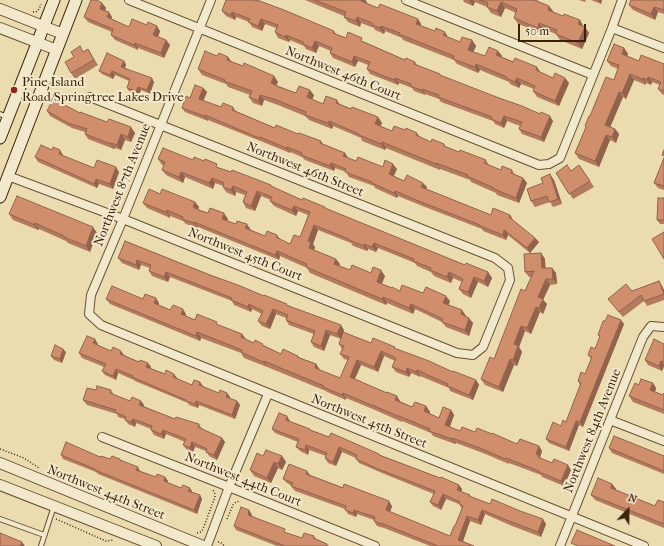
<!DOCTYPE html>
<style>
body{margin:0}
#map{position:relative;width:664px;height:546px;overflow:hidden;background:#ebdcb0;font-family:"IM FELL French Canon",serif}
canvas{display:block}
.north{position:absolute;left:608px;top:490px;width:40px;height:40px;-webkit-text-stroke:3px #f2e8cc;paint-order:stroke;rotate:22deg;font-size:11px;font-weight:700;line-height:16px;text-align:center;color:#3c210a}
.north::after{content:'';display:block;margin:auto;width:14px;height:18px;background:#3c210a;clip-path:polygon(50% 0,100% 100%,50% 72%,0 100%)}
.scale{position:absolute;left:518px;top:24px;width:68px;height:18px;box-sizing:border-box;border:2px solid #3c210a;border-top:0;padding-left:5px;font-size:12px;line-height:14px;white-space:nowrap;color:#3c210a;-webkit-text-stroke:3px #f2e8cc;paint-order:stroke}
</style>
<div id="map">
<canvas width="664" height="546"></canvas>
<div class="north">N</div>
<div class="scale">50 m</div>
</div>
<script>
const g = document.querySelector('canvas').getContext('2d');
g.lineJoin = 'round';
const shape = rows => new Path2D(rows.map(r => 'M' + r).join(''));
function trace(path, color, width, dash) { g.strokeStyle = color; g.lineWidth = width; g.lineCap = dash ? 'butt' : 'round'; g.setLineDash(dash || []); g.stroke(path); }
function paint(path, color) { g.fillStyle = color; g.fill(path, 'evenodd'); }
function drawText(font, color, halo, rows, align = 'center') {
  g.font = font + ' "IM FELL French Canon",serif'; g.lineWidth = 4; g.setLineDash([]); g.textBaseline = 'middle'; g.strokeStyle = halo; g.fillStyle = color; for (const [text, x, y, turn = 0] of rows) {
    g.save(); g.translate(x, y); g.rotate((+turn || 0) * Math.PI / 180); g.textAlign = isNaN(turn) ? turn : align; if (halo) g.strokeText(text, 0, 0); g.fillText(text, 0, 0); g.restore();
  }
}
const path = shape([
 [33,12,36,12,39,9,41,4],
 [0,449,24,458,39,468],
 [56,519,106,541,114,540],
 [227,519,233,505,236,502,240,501],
 [197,533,201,532,203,529,215,497,215,494,213,490],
 [218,542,220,542,225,546]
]);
const service = shape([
 [0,114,8,117],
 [0,519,44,535],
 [41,546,54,506]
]);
const minor = shape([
 [129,0,539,165,549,164,560,158,612,28,622,0],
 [211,0,123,219,91,295,89,314,101,325,644,546],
 [406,0,593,75],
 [612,28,664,48],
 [8,176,123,219,457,353,473,355,483,347,510,280,508,268,495,258,90,97],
 [610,420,664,441],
 [102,437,229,487,375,546],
 [207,546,229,487,268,394],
 [560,546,643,337,651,326,664,327]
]);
const tertiary = shape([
 [0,9,63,34],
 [0,28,57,50],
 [0,463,203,546],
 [0,485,156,546]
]);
const secondary = shape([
 [0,138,54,0],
 [0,197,76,0]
]);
const wall = shape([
 [226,0,334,31,336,34,346,38,365,42,405,60,415,62,417,65,441,76,553,121,544,142,522,134,519,129,520,126,507,121,504,128,495,124,493,121,441,102,439,99,425,94,425,95,414,91,412,88,399,83,398,85,370,74,367,69,368,65,358,61,355,67,333,58,330,53,331,51,319,46,316,53,306,49,304,46,290,40,289,42,278,38,275,32,276,28,265,24,262,31,252,27,249,22,236,17,235,20,226,16,222,11],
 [305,0,365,0,367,2,366,3,378,8,418,19,421,24,421,26,460,42,472,40,476,46,473,52,485,56,498,51,502,56,502,57,553,78,565,78,569,83,559,106,537,97,533,91,534,89,521,84,519,88,510,84,509,82,480,70,478,73,457,64,454,60,403,40,402,38,385,31,384,34,375,30,374,28,361,23,360,27,348,22,344,17,344,16],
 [463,0,537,0,538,1,553,11,553,12,563,16,580,20,583,26,585,27,589,33,582,49,560,40,556,34,543,29,542,33,518,24,514,18,516,13,505,8,501,17,491,13,487,7,475,2,473,6,464,2],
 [579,0,586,0,585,2],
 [591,0,602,0,601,4],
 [664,1,664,14,658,12,655,20,633,10,629,5],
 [102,3,106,8,105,11,112,17,111,19,129,27,160,31,158,37,166,40,170,45,164,58,138,48,138,50,115,40,111,35,112,32,88,22,84,17],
 [624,48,628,54,627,56,639,61,664,64,664,95,662,94,658,89,660,85,652,82,651,85,646,83,646,85,634,80,626,99,623,97,610,127,615,129,619,134,616,143,610,140,599,167,579,159,575,153,586,128,585,126,614,80,618,69,611,66,607,61],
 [88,49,98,65,75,79,71,73,83,52],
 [217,56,243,66,274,76,278,82,276,85,296,93,314,95,312,100,323,104,337,100,340,104,351,109,378,117,382,123,380,126,392,131,405,130,417,133,420,137,431,142,444,144,446,147,459,152,486,160,489,165,501,170,512,170,515,175,523,178,527,183,519,203,497,195,496,193,471,182,470,180,440,169,440,170,386,148,385,150,362,141,361,138,333,126,332,129,309,120,305,116,278,105,264,100,262,106,253,103,249,97,250,95,228,87,226,84,202,75,198,69],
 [124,61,126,65,125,68,154,82,150,94,141,90,139,95,129,91,127,88,129,81,115,75,113,79,102,74,99,71],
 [203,88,207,92,203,101,221,107,233,107,236,111,275,128,298,134,321,141,323,144,345,153,348,158,356,161,383,167,397,169,394,176,404,181,427,187,426,189,491,215,510,215,513,220,535,238,539,242,530,253,508,235,506,240,483,231,482,229,425,207,398,196,397,198,375,188,374,186,349,177,346,172,335,168,334,171,305,160,302,157,290,152,290,153,263,142,208,120,208,121,185,112,182,108,190,98],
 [47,111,80,113,135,133,131,142,125,140,121,150,115,148,114,149,88,139,85,134,85,132,72,128,50,116],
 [63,155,63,156,94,168,119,172,113,189,99,184,97,188,38,162,35,157],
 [664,158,664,190,658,188,654,183],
 [158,159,193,160,220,168,272,187,302,200,326,209,465,265,488,272,492,278,488,287,478,282,471,298,463,294,459,289,462,282,453,278,451,283,434,276,431,272,417,266,415,263,378,248,376,252,368,249,367,251,353,246,351,243,318,230,313,244,315,247,314,250,340,264,339,266,350,270,385,276,382,284,400,291,423,293,450,301,448,305,462,310,466,316,473,323,469,336,446,327,442,322,415,309,413,314,387,303,386,305,310,273,307,268,280,256,279,260,198,227,197,228,186,224,183,221,170,216,170,218,147,208,143,203,160,194,195,202,199,207,198,209,208,213,228,219,227,221,251,230,265,236,277,235,280,239,290,244,300,237,308,215,298,211,296,216,274,206,270,201,271,200,261,196,255,211,246,208,243,202,245,195,236,192,235,196,226,192,223,187,223,186,215,183,213,189,185,177,183,183,166,175,162,170,164,165,162,165],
 [579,165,594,187,573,199,556,173,571,171],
 [554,180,562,204,553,207,550,202,535,207,531,201,543,183],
 [664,198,664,224,660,224,657,220],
 [9,214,97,233,90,252,68,243,66,241,39,229,38,230,13,220],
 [125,241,288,306,344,330,343,332,371,343,396,349,453,372,476,380,479,385,473,400,450,391,449,388,420,376,420,377,411,373,409,377,396,372,392,367,395,361,384,356,378,372,361,365,355,379,412,407,426,406,430,412,429,414,439,418,451,410,454,415,450,427,460,431,475,432,517,444,539,446,542,451,540,458,571,470,564,486,542,477,541,475,509,463,509,464,483,453,456,443,455,444,433,436,431,433,402,421,402,422,375,410,346,398,346,400,327,392,326,391,267,367,244,358,241,353,201,338,200,341,110,304,106,299,143,299,159,303,159,305,170,310,186,314,186,316,195,320,220,326,242,334,245,339,254,343,265,346,281,354,298,356,300,358,316,364,320,370,340,378,348,360,344,359,340,354,342,349,339,344,341,339,330,335,324,351,314,347,311,342,314,334,289,325,286,320,286,318,276,314,270,329,262,326,258,321,262,314,252,309,251,312,234,305,232,301,170,277,168,282,152,276,149,271,150,268,141,265,139,270,122,263,118,258],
 [541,253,545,259,545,268,552,268,556,273,557,284,550,285,543,300,547,304,543,314,540,312,531,334,525,331,519,347,522,352,517,366,514,365,503,392,485,385,481,379,494,359,531,277,529,277,525,272],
 [659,281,662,286,664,290,664,300,647,306,644,301,623,317,608,299,632,291],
 [605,321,624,324,583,427,579,425,569,451,549,443,546,439,566,422,580,385,578,381,585,374,591,359,588,355,595,349,600,337,598,335],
 [98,344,97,345,111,351,124,355,139,362,148,363,151,367,150,368,165,374,177,378,177,379,192,385,203,386,203,387,219,393,227,393,230,397,230,398,237,401,240,405,235,419,199,405,198,408,189,405,188,403,135,381,134,380,118,373,116,380,105,375,102,371,104,367,82,358,79,353],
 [664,344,664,367,662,371,648,365,645,360],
 [66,352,62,363,54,360,51,356],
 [653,383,656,388,655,392,663,395,664,393,664,414,633,402,629,396,639,385],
 [111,390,114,395,130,401,141,401,144,405,143,406,175,419,199,424,202,429,222,438,225,442,217,460,209,456,206,451,195,447,193,452,187,450,183,445,185,442,166,434,164,439,154,435,151,430,151,429,136,423,135,427,128,424,125,419,118,417,117,414,87,405,83,400],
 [290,421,290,422,311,430,329,437,379,454,380,455,459,485,462,489,461,492,470,495,471,497,546,524,541,537,512,526,485,514,481,525,470,521,463,541,474,546,430,546,384,528,377,526,374,521,374,520,357,514,356,517,348,514,345,509,295,491,291,486,292,486,287,483,283,479,310,475,392,506,390,512,450,536,455,526,462,509,459,504,446,499,441,510,433,506,430,502,434,494,382,473,359,463,356,459,356,458,342,452,336,466,328,463,325,458,326,456,309,450,308,455,300,451,296,447,298,442,275,433,272,429],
 [609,448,664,456,664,474,612,453],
 [61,455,100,457,110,459,121,460,140,471,156,477,165,477,168,481,167,483,181,488,192,491,192,492,200,495,202,499,197,514,98,474,96,472,63,459],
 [263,456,282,456,286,462,282,470,278,468,271,483,254,476,250,470],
 [612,484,616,489,616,490,655,506,664,502,664,528,595,500,591,495],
 [249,510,252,515,252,516,287,533,302,538,314,536,316,539,327,544,329,546,277,546,236,530,234,526]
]);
const shadedWall = shape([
 [361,0,365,0,367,2,365,7,361,1],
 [469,0,473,0,475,2,473,6],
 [598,0,602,0,601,4],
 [501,2,505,8,501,17,497,11],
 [102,3,106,8,104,14,100,9],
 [549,6,553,11,551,16,548,10],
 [654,7,658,12,655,20,651,14],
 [109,12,112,17,110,22,107,17],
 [232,12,236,17,235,20,231,15],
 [357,17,361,23,360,27,356,21],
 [261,19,265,24,262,31,258,26],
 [418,19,421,24,420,29,416,24],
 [580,20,583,26,582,30,578,24],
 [539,23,543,29,542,33,538,28],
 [157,26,160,31,157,40,153,35],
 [381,26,385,31,384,34,380,28],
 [585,27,589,33,582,49,578,43],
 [445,32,448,37,443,35],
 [286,35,290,40,289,42,285,37],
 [166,40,170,45,164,58,161,53],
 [472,40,476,46,472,55,468,50],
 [315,41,319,46,316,53,312,48],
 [135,43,138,48,138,50,134,45],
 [624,48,628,54,625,60,622,54],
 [498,51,502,56,500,60,496,55],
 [354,56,358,61,355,67,352,62],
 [228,57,232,62,227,60],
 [124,61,126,65,124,70,121,67],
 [476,64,480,70,478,73,475,67],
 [537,67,541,73,536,70],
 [112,71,115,75,113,79,110,75],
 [630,74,634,80,626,99,622,93],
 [274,76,278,82,275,88,271,83],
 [648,77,652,82,651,85,647,80],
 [152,78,154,82,150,94,147,90],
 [395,78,399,83,398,85,394,80],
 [517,78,521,84,519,88,515,82],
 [565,78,569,83,559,106,555,101],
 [643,78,646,83,646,85,642,79],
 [138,87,141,90,139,95,136,91],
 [203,88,207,92,202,104,199,99],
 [422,89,425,94,425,95,421,90],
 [310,90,314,95,311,103,307,97],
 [619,92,623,97,609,130,605,125],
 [260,95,264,100,262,106,258,101],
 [205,115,208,120,208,121,204,116],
 [504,116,507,121,504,128,501,123],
 [550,116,553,121,544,142,541,137],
 [378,117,382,123,379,129,375,124],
 [329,121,333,126,332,129,328,123],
 [131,127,135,133,131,142,128,137],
 [615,129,619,134,616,143,612,137],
 [121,134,125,140,121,150,117,145],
 [606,135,610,140,599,167,595,161],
 [382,142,386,148,385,150,381,144],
 [111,143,115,148,114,149,111,144],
 [287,147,290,152,290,153,286,148],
 [60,150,63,155,62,158,59,154],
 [345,153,348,158,347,161,343,156],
 [331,163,335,168,334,171,330,166],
 [436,163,440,169,440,170,436,164],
 [393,164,397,169,392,179,389,174],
 [116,167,119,172,113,189,110,184],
 [181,172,185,177,183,183,179,177],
 [550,174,554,180,562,204,558,199],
 [212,178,215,183,213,189,209,183],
 [523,178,527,183,519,203,516,198],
 [96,179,99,184,97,188,94,184],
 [423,183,427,187,425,192,421,187],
 [233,186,236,192,235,196,231,190],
 [257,191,261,196,255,211,251,206],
 [395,191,398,196,397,198,394,193],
 [195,202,199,207,197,212,193,207],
 [294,206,298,211,296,216,292,210],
 [167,210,170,216,170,218,166,212],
 [224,213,228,219,225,224,222,219],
 [510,215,513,220,513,222,509,217],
 [194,222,198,227,197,228,194,223],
 [35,223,39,229,38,230,35,225],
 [247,224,251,230,249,233,245,228],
 [314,225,318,230,313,244,315,247,313,253,309,248,308,241],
 [93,227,97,233,90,252,86,246],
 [504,230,508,235,506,240,503,235],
 [535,238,539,242,530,253,527,248],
 [374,243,378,248,376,252,372,247],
 [364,244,368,249,367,251,364,246],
 [277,251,280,256,279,260,275,255],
 [541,253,545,259,546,274,542,268],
 [336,259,340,264,338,269,334,264],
 [137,260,141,265,139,270,136,265],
 [552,268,556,273,557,284,553,279],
 [381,270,385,276,380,287,377,282],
 [166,272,170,277,168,282,164,277],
 [449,272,453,278,451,283,447,277],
 [488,272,492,278,488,287,484,281],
 [474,277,478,282,471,298,468,292],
 [546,279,550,285,543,300,547,304,543,314,539,308,538,297],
 [659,281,662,286,664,290,664,294],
 [446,296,450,301,447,309,443,303],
 [383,297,387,303,386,305,382,299],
 [156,298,159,303,158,308,154,303],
 [249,304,252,309,251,312,248,307],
 [411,304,415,309,413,314,409,308],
 [536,307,540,312,531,334,527,328],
 [183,309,186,314,184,319,181,314],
 [273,309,276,314,270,329,266,324],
 [462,310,466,316,464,320,461,314],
 [469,318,473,323,469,336,465,330],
 [621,320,624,324,583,427,580,422],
 [341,325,344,330,341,339,337,334],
 [521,326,525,331,519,347,522,352,517,366,513,360,514,344],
 [326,330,330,335,324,351,321,346],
 [197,332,201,338,200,341,196,336],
 [242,334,246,339,241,337],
 [95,339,98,344,96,347,93,343],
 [63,349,66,352,62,363,60,359],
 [121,351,124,355,123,358,120,354],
 [381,351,384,356,378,372,374,367],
 [510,359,514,365,503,392,499,387],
 [357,360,361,365,353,382,350,377],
 [264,361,267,367,263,362],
 [661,361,664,365,662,371,659,366],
 [148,363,151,367,149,371,146,367],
 [316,364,320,370,318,373,315,368],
 [407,368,411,373,409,377,406,372],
 [116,369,118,373,116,380,113,376],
 [417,370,420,376,420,377,416,372],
 [174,374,177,378,176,381,173,377],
 [476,380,479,385,473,400,469,395],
 [200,382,203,386,202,390,199,385],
 [653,383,656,388,654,395,650,390],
 [227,393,230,397,229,401,226,397],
 [343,393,346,398,346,400,342,395],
 [397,396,400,401,399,405,395,400],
 [141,401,144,405,142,409,139,405],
 [196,401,199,405,198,408,195,404],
 [237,401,240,405,235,419,232,415],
 [426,406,430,412,428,417,424,411],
 [451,410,454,415,448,431,445,425],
 [287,416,290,421,289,425,286,420],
 [133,419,136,423,135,427,131,422],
 [576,421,579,425,569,451,566,447],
 [163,430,166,434,164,439,161,434],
 [222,438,225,442,217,460,214,455],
 [452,438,456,443,455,444,452,439],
 [192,442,195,447,193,452,190,448],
 [306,445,309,450,308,455,305,450],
 [539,446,542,451,540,457,542,461,536,454],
 [339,447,342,452,336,466,333,462],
 [282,456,286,462,282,470,278,464],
 [274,462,278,468,271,483,267,478],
 [568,465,571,470,564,486,561,481],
 [138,467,140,471,139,474,136,470],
 [307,471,310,475,309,479,306,474],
 [165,477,168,481,166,485,164,481],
 [612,484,616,489,614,493,611,488],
 [459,485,462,489,460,495,457,490],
 [190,488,192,491,191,495,188,491],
 [443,494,446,499,441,510,438,505],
 [200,495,202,499,197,514,194,510],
 [389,501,392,506,389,515,386,510],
 [249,510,252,515,251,519,248,515],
 [354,510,357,514,356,517,353,513],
 [482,510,485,514,481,525,478,520],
 [467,516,470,521,462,544,458,540],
 [543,519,546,524,541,537,538,532],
 [22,542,25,546,20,546]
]);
const building = shape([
 [91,0,97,0,102,3,100,9,109,12,107,17,129,27,132,19,147,25,148,22,157,26,153,35,166,40,161,53,135,43,134,45,111,35,113,29,84,17,91,0],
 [226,0,253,0,257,1,257,0,284,10,334,31,333,33,346,38,348,32,362,38,361,41,405,60,406,58,415,62,414,64,440,74,440,75,499,98,522,106,540,114,541,112,550,116,541,137,519,129,522,122,504,116,501,123,491,119,492,117,438,97,439,95,422,89,421,90,410,86,411,84,395,78,394,80,367,69,370,62,354,56,352,62,330,53,332,48,315,41,312,48,303,44,303,42,286,35,285,37,275,32,278,25,261,19,258,26,248,22,250,19,232,12,231,15,222,11,226,0],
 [315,0,361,0,361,1,378,8,380,4,418,19,416,24,435,31,436,28,445,32,443,35,460,42,462,37,472,40,468,50,485,56,489,47,498,51,496,55,513,62,515,58,537,67,536,70,553,78,555,73,565,78,555,101,533,91,535,86,517,78,515,82,506,78,507,77,476,64,475,67,453,59,454,56,399,34,400,33,381,26,380,28,372,25,372,23,357,17,356,21,344,17,346,12,315,0],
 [480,0,534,0,549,6,548,10,563,16,564,14,580,20,578,24,585,27,578,43,556,34,557,30,539,23,538,28,514,18,517,9,501,2,497,11,487,7,488,3,480,0],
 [631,0,661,0,664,1,664,10,654,7,651,14,629,5,631,0],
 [614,44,624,48,622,54,639,61,641,55,664,64,664,91,658,89,661,82,648,77,647,80,643,78,642,79,630,74,622,93,619,92,605,125,615,129,612,137,606,135,595,161,575,153,586,127,585,126,589,116,590,116,606,77,614,80,619,65,607,61,614,44],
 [80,46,83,52,88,49,94,60,71,73,65,62,74,57,71,52,80,46],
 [205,51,217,56,219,53,228,57,227,60,243,66,244,63,274,76,271,83,279,87,296,93,299,86,310,90,307,97,323,104,326,96,337,100,336,103,351,109,352,107,378,117,375,124,392,131,394,126,405,130,406,128,417,133,416,135,431,142,432,139,444,144,444,146,459,152,460,150,486,160,484,163,501,170,502,166,512,170,511,173,523,178,516,198,494,189,494,188,467,176,468,175,436,163,436,164,382,142,381,144,359,135,359,134,329,121,328,123,305,115,306,112,274,99,260,95,258,101,249,97,252,91,224,81,225,80,198,69,205,51],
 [107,53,124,61,121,67,152,78,147,90,138,87,136,91,127,88,130,79,112,71,110,75,99,71,107,53],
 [195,85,203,88,199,99,221,107,223,103,233,107,232,110,275,128,276,125,298,134,299,133,321,141,320,143,345,153,343,156,356,161,358,157,383,167,385,160,393,164,389,174,404,181,407,175,423,183,421,187,491,215,493,208,510,215,509,217,535,238,527,248,504,230,503,235,480,226,480,225,421,202,395,191,394,193,372,183,372,182,345,172,346,169,331,163,330,166,301,155,302,153,287,147,286,148,260,137,259,138,205,115,204,116,182,108,186,96,190,98,195,85],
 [53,99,80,113,80,112,107,122,109,119,131,127,128,137,121,134,117,145,111,143,111,144,85,134,87,129,68,123,47,111,53,99],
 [41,145,52,150,53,147,60,150,59,154,94,168,97,160,116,167,110,184,96,179,94,184,35,157,41,145],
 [163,148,193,160,194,157,204,161,205,159,217,164,216,167,231,172,232,170,271,185,271,186,302,200,303,198,325,207,325,208,352,219,465,265,466,263,488,272,484,281,474,277,468,292,459,289,463,279,449,272,447,277,430,270,431,268,413,261,414,259,374,243,372,247,364,244,364,246,349,240,349,239,314,225,308,241,311,242,309,248,336,259,334,264,350,270,352,265,371,273,373,267,381,270,377,282,392,288,392,287,400,291,402,285,423,293,426,287,446,296,443,303,462,310,461,314,469,318,465,330,442,322,443,319,411,304,409,308,383,297,382,299,306,267,307,264,277,251,275,255,194,222,194,223,182,219,183,217,167,210,166,212,143,203,149,189,160,194,162,189,195,202,193,207,201,211,208,213,210,208,224,213,222,219,236,224,237,221,247,224,245,228,265,236,267,231,277,235,276,237,290,244,294,235,300,237,310,212,294,206,292,210,270,201,272,197,257,191,251,206,243,202,247,192,233,186,231,190,223,187,224,183,212,178,209,183,181,172,179,177,162,170,165,162,158,159,163,148],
 [664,150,664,156,662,155,664,150],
 [664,158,664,186,654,183,664,158],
 [567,165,571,171,579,165,590,181,569,194,556,173,567,165],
 [550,174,558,199,549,202,547,196,531,201,527,189,543,183,541,178,550,174],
 [17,196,93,227,86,246,64,237,64,236,35,223,35,225,9,214,17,196],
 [658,198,664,198,664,220,657,220,658,198],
 [664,232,664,259,652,239,664,232],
 [125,241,210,275,238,285,264,296,264,295,287,304,286,305,341,325,337,334,326,330,321,346,311,342,315,331,286,320,288,315,273,309,266,324,258,321,263,311,249,304,248,307,231,300,232,298,166,272,164,277,149,271,151,265,137,260,136,265,118,258,125,241],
 [541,253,542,268,552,268,553,279,546,279,538,297,543,299,539,308,536,307,527,328,521,326,514,344,518,346,513,360,510,359,499,387,481,379,490,357,494,359,521,289,525,291,534,271,525,272,524,254,541,253],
 [659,281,664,294,644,301,641,295,619,312,608,299,626,284,632,291,659,281],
 [112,286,143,299,145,294,156,298,154,303,170,310,173,305,183,309,181,314,195,320,197,314,217,322,216,324,242,334,241,337,254,343,255,340,263,344,262,345,281,354,283,349,298,356,297,357,316,364,315,368,340,378,349,357,340,354,344,346,339,344,343,332,371,343,373,338,395,347,394,348,429,361,453,372,453,371,476,380,469,395,447,386,448,384,417,370,416,372,407,368,406,372,392,367,396,358,381,351,374,367,357,360,350,377,387,393,387,392,397,396,395,400,412,407,415,402,426,406,424,411,439,418,443,407,451,410,445,425,460,431,462,427,475,432,477,428,492,434,492,433,517,444,520,439,539,446,536,454,539,456,538,457,552,463,554,459,568,465,561,481,539,472,539,471,506,458,505,459,480,448,452,438,452,439,429,431,430,429,399,416,398,416,372,405,371,405,343,393,342,395,323,387,324,386,264,361,263,362,241,352,242,350,197,332,196,336,106,299,112,286],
 [608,315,621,320,580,422,576,421,566,447,546,439,553,422,561,426,563,420,566,422,581,383,578,381,581,372,585,374,592,357,588,355,591,347,595,349,600,336,598,335,603,321,605,321,608,315],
 [87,336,95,339,93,343,111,351,113,347,121,351,120,354,139,362,140,360,148,363,146,367,165,374,166,370,174,374,173,377,192,385,194,380,200,382,199,385,219,393,220,390,227,393,226,397,237,401,232,415,196,401,195,404,186,401,186,400,132,377,133,376,116,369,113,376,102,371,106,364,79,353,87,336],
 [654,339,664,344,664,362,661,361,659,366,645,360,654,339],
 [55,345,63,349,60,359,51,356,55,345],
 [641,379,653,383,650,390,663,395,664,393,664,410,629,396,635,383,639,385,641,379],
 [97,386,111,390,110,393,130,401,132,397,141,401,139,405,175,419,176,417,199,424,198,427,222,438,214,455,206,452,207,449,192,442,190,448,183,445,186,439,163,430,161,434,151,430,152,426,133,419,131,422,125,420,126,417,115,412,116,410,83,400,87,388,96,390,97,386],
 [279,413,287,416,286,420,310,429,310,430,329,437,331,433,379,454,379,455,440,478,441,477,459,485,457,490,470,495,469,496,490,504,492,499,520,511,543,519,538,532,509,521,482,510,478,520,467,516,458,540,474,546,438,546,381,523,381,524,374,521,375,517,354,510,353,513,345,510,346,506,291,486,293,483,283,479,289,464,307,471,306,474,343,488,344,484,389,501,386,510,450,536,454,526,455,526,463,506,459,504,460,502,443,494,438,505,430,502,435,491,378,469,356,459,357,455,339,447,333,462,325,458,327,453,306,445,305,450,296,447,299,439,272,429,279,413],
 [614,436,664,456,664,471,609,448,614,436],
 [66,442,100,457,101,456,110,459,112,456,120,459,120,460,138,467,136,470,156,477,157,474,165,477,164,481,181,488,183,485,190,488,188,491,200,495,194,510,95,470,95,469,61,455,66,442],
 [266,450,282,456,278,464,274,462,267,478,250,470,257,453,263,456,266,450],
 [598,478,612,484,611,488,655,506,658,500,664,502,664,524,591,495,598,478],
 [241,507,249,510,248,515,285,529,284,532,302,538,304,533,314,536,313,538,327,544,326,546,285,546,234,526,241,507],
 [577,530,615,546,578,546,571,543,577,530],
 [0,533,22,542,20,546,0,546,0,533]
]);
const markers = [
 [14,90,4,"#8f2418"]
];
const streetNames = [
 ["Northwest 46th Court",343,74,22],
 ["Northwest 46th Street",305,170,22],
 ["Northwest 87th Avenue",123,185,-68],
 ["Northwest 45th Court",245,255,22],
 ["Northwest 45th Street",369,422,22],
 ["Northwest 84th Avenue",593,431,-68],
 ["Northwest 44th Court",243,480,22],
 ["Northwest 44th Street",106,493,22]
];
const poiNames = [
 ["Pine Island",22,83],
 ["Road/Springtree Lakes Drive",22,98]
];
trace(service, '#685034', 6);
trace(minor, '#685034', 10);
trace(tertiary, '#685034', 12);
trace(secondary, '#3c210a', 13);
trace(path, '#3c210a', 1.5, [1, 2]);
trace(service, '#f2e8cc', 4);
trace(minor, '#f2e8cc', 8);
trace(tertiary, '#f2e8cc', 10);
trace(secondary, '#f2e8cc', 11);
paint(wall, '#b37a5e');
paint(shadedWall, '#92634c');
paint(building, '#d08e6d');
trace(building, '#92634c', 1);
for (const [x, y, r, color] of markers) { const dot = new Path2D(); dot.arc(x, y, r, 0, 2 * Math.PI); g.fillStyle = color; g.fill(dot); trace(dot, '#f2e8cc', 1.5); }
drawText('13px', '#3c210a', '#f2e8cc', streetNames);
drawText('13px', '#3c210a', '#f2e8cc', poiNames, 'left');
</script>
